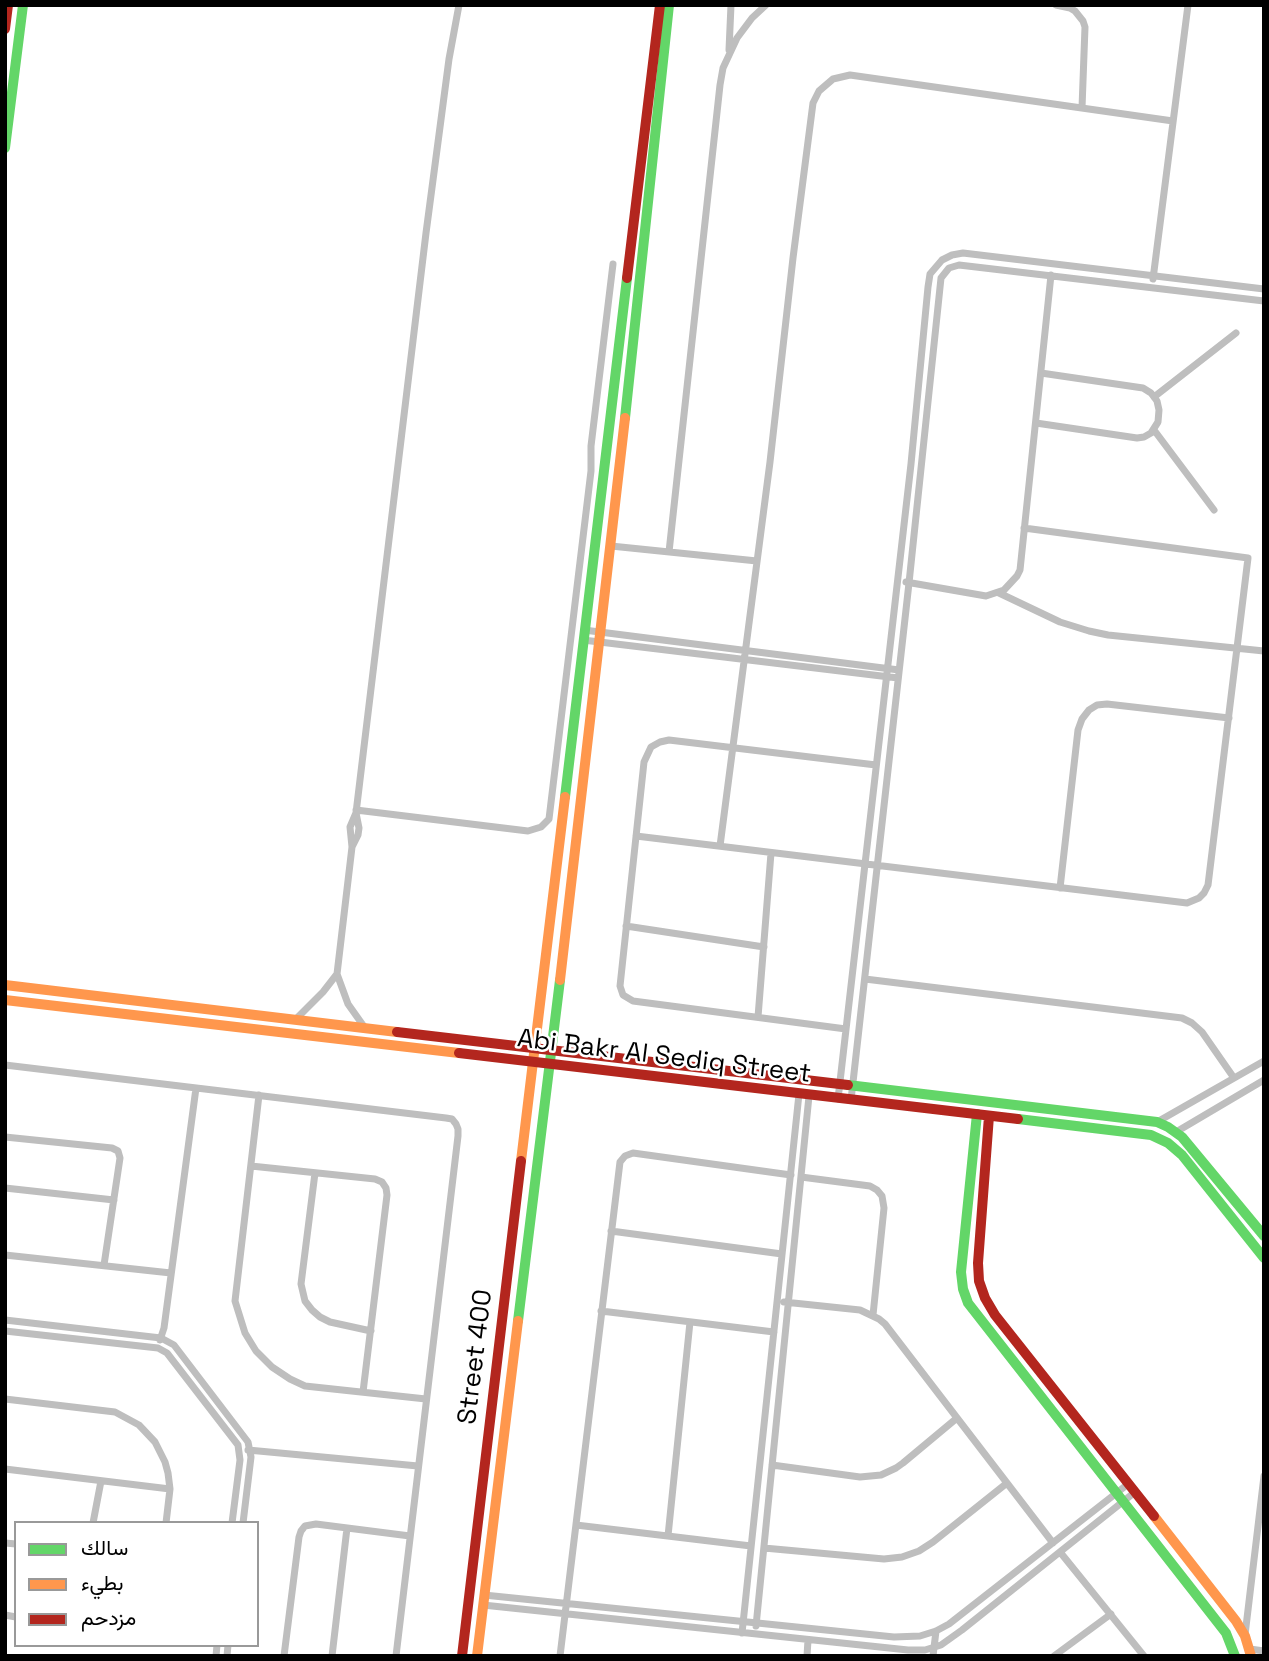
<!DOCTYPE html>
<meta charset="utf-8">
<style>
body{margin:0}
#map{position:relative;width:1269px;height:1661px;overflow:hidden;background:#fff;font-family:"Space Grotesk",Vazirmatn,sans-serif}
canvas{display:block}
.frame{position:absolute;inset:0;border:7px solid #000;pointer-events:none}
.legend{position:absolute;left:14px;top:1521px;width:245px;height:126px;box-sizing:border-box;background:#fff;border:2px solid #999;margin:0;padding:9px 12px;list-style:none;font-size:21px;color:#000}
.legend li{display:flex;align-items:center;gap:14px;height:35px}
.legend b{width:35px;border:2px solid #999}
</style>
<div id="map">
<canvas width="1269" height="1661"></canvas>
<div class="frame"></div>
<ul class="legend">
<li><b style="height:9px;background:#63d668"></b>سالك</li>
<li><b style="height:9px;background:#ff974d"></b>بطيء</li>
<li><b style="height:9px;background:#b3261e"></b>مزدحم</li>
</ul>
</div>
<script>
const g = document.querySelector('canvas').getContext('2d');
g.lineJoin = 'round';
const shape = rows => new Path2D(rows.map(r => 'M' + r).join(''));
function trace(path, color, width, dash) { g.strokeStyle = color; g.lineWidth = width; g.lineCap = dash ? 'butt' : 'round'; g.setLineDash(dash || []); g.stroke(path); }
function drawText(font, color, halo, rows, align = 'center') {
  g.font = font + ' "Space Grotesk",sans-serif'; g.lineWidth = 5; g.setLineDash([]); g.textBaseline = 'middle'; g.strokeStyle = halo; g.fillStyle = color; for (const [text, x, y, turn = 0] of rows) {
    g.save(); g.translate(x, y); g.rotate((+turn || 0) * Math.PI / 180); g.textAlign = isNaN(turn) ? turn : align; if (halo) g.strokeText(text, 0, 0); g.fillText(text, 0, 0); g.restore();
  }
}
const street = shape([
 [1056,5,1070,8,1075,11,1083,21,1085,27,1082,108],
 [729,50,731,5],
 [1153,279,1188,5],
 [1154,397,1236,333],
 [1036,423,1137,438,1144,437,1151,433,1158,422,1159,410,1157,401,1151,393,1143,388,1041,373],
 [1154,430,1214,510],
 [611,546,757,561],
 [669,552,720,85,723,68,737,38,752,18,766,5],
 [906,582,986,596,1004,590,1017,576,1020,570,1051,275],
 [999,593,1060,622,1089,631,1108,635,1264,651],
 [584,630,899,670],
 [583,640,898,678],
 [356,810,528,831,541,827,549,819,591,471,591,446,613,264],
 [636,836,1187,903,1199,898,1204,893,1208,885,1248,558,1024,528],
 [720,846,770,462,793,258,813,103,819,91,833,79,850,75,1173,121],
 [352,847,358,835,359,828,356,813],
 [1060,888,1078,730,1082,719,1089,710,1097,705,1107,704,1229,718],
 [626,926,764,947],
 [865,979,1182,1018,1192,1023,1202,1032,1234,1078],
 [758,1017,771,853],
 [295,1020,323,992,337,974],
 [365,1028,348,1004,337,974,352,847,350,827,356,813,426,233,449,59,459,5],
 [846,1029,633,1001,623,995,620,986,644,762,651,747,660,742,669,740,876,765],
 [5,1065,446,1118,452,1119,456,1124,458,1129,458,1136,396,1656],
 [259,1095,235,1301,245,1333,256,1351,272,1367,290,1379,305,1386,426,1399],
 [838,1099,911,464,928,287,930,274,942,260,952,255,963,253,1264,289],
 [851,1100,909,583,941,278,949,268,959,265,1264,301],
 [1157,1122,1264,1061],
 [1176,1132,1264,1080],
 [5,1137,112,1148,118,1151,120,1158,104,1265],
 [251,1166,375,1179,382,1182,386,1188,387,1195,363,1392],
 [315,1173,301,1284,305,1301,312,1310,320,1317,330,1322,371,1331],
 [801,1177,870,1186,877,1190,882,1196,884,1208,873,1315],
 [5,1188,114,1200],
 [611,1231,782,1254],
 [5,1255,171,1273],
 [784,1302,860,1310,879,1319,885,1324,1053,1543],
 [601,1311,774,1332],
 [5,1320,161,1338,174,1345,248,1442,251,1457,243,1523],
 [5,1331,158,1348,167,1353,238,1445,240,1460,232,1523],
 [160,1340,164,1328,196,1088],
 [5,1399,115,1412,139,1425,155,1442,165,1462,168,1473,170,1489,166,1523],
 [248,1450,418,1466],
 [772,1465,860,1477,881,1475,896,1468,903,1463,957,1418],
 [5,1469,170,1489],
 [93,1523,101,1481],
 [576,1525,751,1546],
 [668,1536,690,1322],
 [5,1543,16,1544],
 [764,1548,884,1559,902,1557,919,1551,933,1542,1007,1483],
 [1060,1552,1144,1656],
 [484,1595,894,1637,920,1636,936,1631,949,1624,1128,1484],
 [483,1605,908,1650,925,1650,941,1645,962,1630,1135,1492],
 [5,1615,16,1617],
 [756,1626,809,1096],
 [742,1633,799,1094],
 [1245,1635,1264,1476],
 [1250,1649,1264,1651],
 [216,1656,217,1645],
 [227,1656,228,1645],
 [284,1656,299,1537,301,1531,305,1526,316,1524,410,1536],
 [332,1656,347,1528],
 [560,1656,620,1162,625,1156,633,1153,791,1175],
 [807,1656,808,1640],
 [933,1656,936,1631],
 [1054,1656,1111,1614]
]);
const fast = shape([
 [5,148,23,5],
 [625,418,669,5],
 [565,797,627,278],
 [848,1085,1157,1122,1168,1127,1182,1137,1264,1236],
 [977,1114,961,1272,963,1289,968,1303,1226,1633,1235,1656],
 [1018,1119,1151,1135,1168,1143,1182,1155,1264,1258],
 [518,1321,560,980]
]);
const slow = shape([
 [560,980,625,418],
 [5,985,397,1032],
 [5,1000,459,1053],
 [521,1161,565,797],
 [1154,1516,1236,1621,1245,1636,1251,1656],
 [477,1656,518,1321]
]);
const jam = shape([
 [5,29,8,5],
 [627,278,660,5],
 [397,1032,848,1085],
 [459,1053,1018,1119],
 [989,1116,978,1263,979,1281,985,1298,995,1315,1154,1516],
 [462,1656,521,1161]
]);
const streetNames = [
 ["Abi Bakr Al Sediq Street",664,1057,7],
 ["Street 400",476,1357,-83]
];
trace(street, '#bebebe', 7);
trace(fast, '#63d668', 10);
trace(slow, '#ff974d', 10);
trace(jam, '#b3261e', 10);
drawText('26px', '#000', '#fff', streetNames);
</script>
